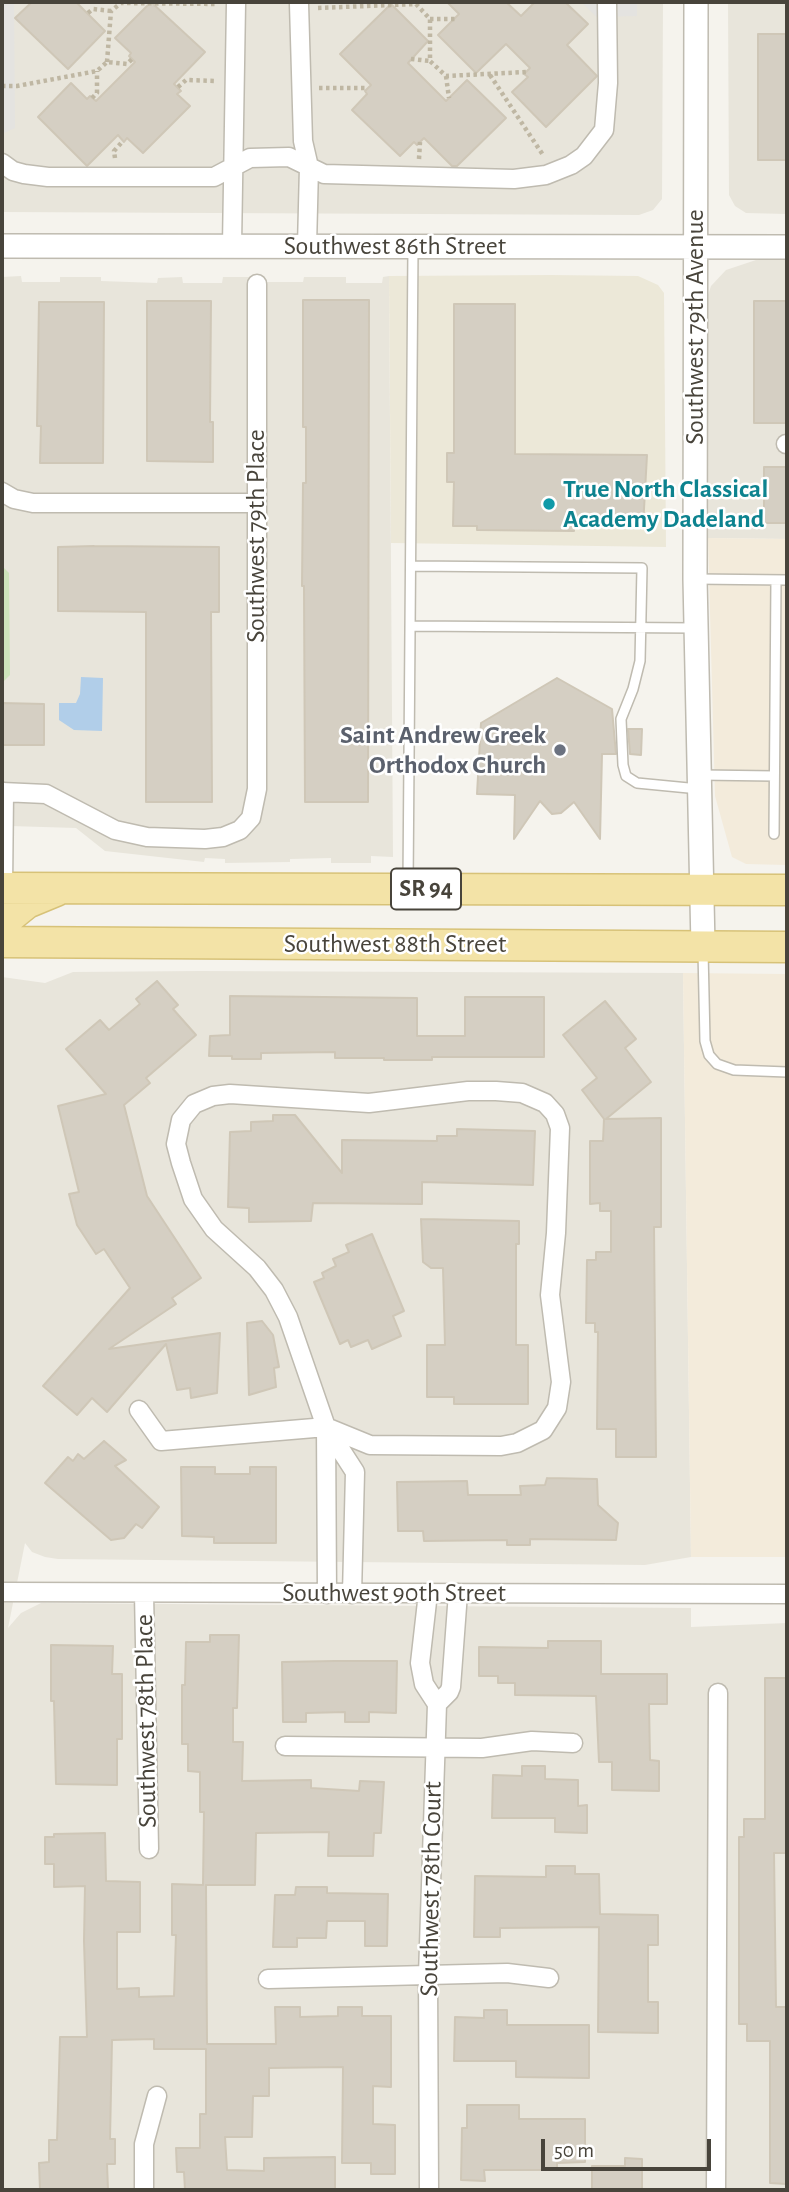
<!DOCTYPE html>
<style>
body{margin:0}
#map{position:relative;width:789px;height:2192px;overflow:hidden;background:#f5f3ed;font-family:"Alegreya Sans",sans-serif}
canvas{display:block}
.frame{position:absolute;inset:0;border:4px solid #48443b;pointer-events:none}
.scale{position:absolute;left:541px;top:2139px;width:170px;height:32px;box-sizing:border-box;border:4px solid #48443b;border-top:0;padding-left:9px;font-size:21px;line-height:24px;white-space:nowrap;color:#48443b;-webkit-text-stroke:5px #fff;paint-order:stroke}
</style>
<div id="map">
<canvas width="789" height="2192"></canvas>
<div class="frame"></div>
<div class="scale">50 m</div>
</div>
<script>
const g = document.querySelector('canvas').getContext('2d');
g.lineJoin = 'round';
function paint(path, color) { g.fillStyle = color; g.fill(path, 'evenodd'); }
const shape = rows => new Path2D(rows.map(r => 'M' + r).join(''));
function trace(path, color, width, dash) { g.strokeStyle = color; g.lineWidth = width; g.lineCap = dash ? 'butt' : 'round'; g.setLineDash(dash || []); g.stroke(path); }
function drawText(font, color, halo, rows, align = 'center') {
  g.font = font + ' "Alegreya Sans",sans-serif'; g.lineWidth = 5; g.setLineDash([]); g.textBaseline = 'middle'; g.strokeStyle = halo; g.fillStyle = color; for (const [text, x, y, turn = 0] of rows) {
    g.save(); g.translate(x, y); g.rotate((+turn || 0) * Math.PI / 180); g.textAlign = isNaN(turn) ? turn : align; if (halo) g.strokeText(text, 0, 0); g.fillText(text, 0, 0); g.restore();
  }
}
const residential = shape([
 [2,2,663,2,662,199,653,210,639,215,2,212],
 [728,2,787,2,787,214,746,213,735,206,729,195],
 [759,259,787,259,787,539,708,538,704,364,706,301,711,286,726,270],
 [21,276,22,282,60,282,60,277,101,277,101,281,157,283,158,278,182,277,183,283,222,283,223,277,264,277,264,282,303,282,304,277,346,277,346,283,382,283,383,277,389,276,393,857,371,856,371,863,331,863,331,858,290,859,290,862,225,863,225,859,205,858,204,862,105,851,76,828,10,826,2,828,2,277],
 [200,971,683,973,691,1557,645,1565,58,1559,45,1557,32,1552,25,1543,8,1628,21,1613,41,1603,691,1608,691,1627,787,1623,787,2190,2,2190,2,977,45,983,73,972]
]);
const commercial = shape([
 [708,538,787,539,787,865,746,864,732,857,715,796],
 [683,973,787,974,787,1557,691,1557]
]);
const education = shape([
 [551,275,638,276,658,285,664,293,666,547,391,543,389,276]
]);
const green = shape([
 [2,566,9,573,10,675,2,683]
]);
const parking = shape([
 [2,2,14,2,15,128,2,134],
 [581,2,637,2,637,16,597,17]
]);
const water = shape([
 [81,677,103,678,102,731,74,730,59,720,59,703,76,703,80,694]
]);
const building = shape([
 [32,2,76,2,105,31,68,69,15,18,32,2],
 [151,2,205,52,174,84,181,91,177,94,190,106,143,153,127,138,124,142,118,135,87,166,38,117,71,83,87,99,90,96,96,101,135,62,129,56,131,53,115,38,151,2],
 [447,2,506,2,521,16,535,2,565,2,588,24,567,45,597,76,546,127,512,92,528,77,524,74,530,68,506,44,476,73,438,35,459,14,447,2],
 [391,4,428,41,408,63,446,101,467,80,506,118,457,166,452,166,424,138,417,145,414,142,400,156,352,110,367,94,365,91,371,85,340,54,391,4],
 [758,34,787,34,787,160,758,160,758,34],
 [303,300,369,300,368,802,305,802,304,586,302,586,303,483,306,483,306,427,303,427,303,300],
 [147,301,211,301,210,422,213,422,213,462,147,461,147,301],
 [754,301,787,301,787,423,754,423,754,301],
 [39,302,104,302,103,463,40,463,41,426,37,426,39,302],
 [454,304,515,304,515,454,647,455,643,527,574,526,574,531,477,530,477,526,453,526,454,482,447,482,447,453,454,453,454,304],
 [764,467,787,467,787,523,764,523,764,467],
 [94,546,219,547,219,612,211,612,212,802,146,802,146,612,58,611,58,547,94,546],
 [557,678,612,709,616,754,602,754,600,839,574,802,561,813,552,814,540,801,514,839,515,795,477,794,481,723,557,678],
 [2,703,44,704,44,745,2,745,2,703],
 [628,729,642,729,641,755,630,754,628,729],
 [157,981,178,1005,173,1009,196,1035,146,1078,150,1083,124,1105,147,1196,201,1278,172,1298,176,1304,109,1349,220,1333,217,1393,191,1398,190,1388,177,1390,166,1344,107,1412,92,1398,77,1415,43,1386,130,1288,104,1249,96,1254,77,1225,69,1194,79,1192,58,1106,106,1094,66,1049,100,1020,109,1030,140,1004,136,999,157,981],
 [230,996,417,998,417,1036,465,1036,465,997,544,997,544,1057,432,1057,432,1060,384,1060,384,1058,335,1058,335,1052,261,1053,261,1059,232,1059,232,1056,209,1056,210,1036,230,1035,230,996],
 [605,1001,636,1039,625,1048,651,1082,606,1119,661,1118,661,1227,654,1227,656,1457,616,1457,616,1429,597,1429,598,1332,595,1332,595,1323,586,1323,587,1260,596,1260,596,1252,611,1252,611,1211,600,1211,600,1203,590,1204,590,1141,603,1141,604,1119,582,1090,597,1078,563,1035,605,1001],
 [273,1115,295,1115,342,1173,342,1140,437,1141,437,1136,457,1136,457,1129,535,1131,533,1185,422,1182,422,1204,313,1203,311,1221,249,1222,249,1208,228,1207,230,1132,251,1131,251,1122,273,1121,273,1115],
 [421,1219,519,1221,519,1244,516,1244,516,1345,528,1345,528,1404,454,1404,454,1397,427,1397,427,1345,445,1345,443,1268,431,1268,423,1262,421,1219],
 [372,1234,404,1311,393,1316,401,1336,372,1349,368,1340,351,1347,348,1340,340,1344,314,1282,324,1278,322,1273,336,1266,333,1259,349,1252,346,1245,372,1234],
 [262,1321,273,1335,279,1367,274,1368,276,1387,249,1395,247,1323,262,1321],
 [104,1441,126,1460,115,1466,159,1507,142,1528,136,1524,124,1538,111,1540,45,1483,68,1457,73,1461,78,1454,84,1459,104,1441],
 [181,1467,215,1467,215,1474,250,1474,250,1467,276,1467,276,1543,214,1543,214,1537,182,1536,181,1467],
 [547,1478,597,1479,598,1505,618,1523,616,1540,530,1539,530,1545,507,1545,507,1540,424,1541,423,1531,398,1531,397,1482,467,1481,468,1495,521,1495,520,1486,545,1485,547,1478],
 [210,1635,239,1635,237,1708,233,1708,233,1742,243,1742,242,1781,311,1780,311,1788,359,1791,360,1781,384,1782,381,1833,374,1833,373,1856,328,1856,329,1832,256,1833,255,1885,206,1885,207,2044,276,2044,275,2007,300,2007,300,2017,338,2016,338,2007,362,2007,362,2016,391,2016,391,2087,373,2086,373,2124,395,2125,395,2174,371,2174,371,2163,342,2163,343,2067,269,2068,269,2096,253,2096,252,2137,225,2137,227,2170,264,2171,264,2158,335,2157,335,2190,185,2190,184,2172,177,2172,176,2148,200,2148,200,2114,206,2114,206,2049,154,2049,154,2039,112,2040,110,2139,115,2139,115,2164,107,2164,108,2190,40,2190,39,2163,49,2162,49,2140,57,2140,60,2037,87,2037,84,1941,85,1886,54,1887,54,1864,45,1864,45,1837,54,1837,54,1834,105,1833,106,1881,140,1882,140,1932,117,1932,117,1989,139,1988,139,1997,174,1996,176,1935,172,1935,172,1884,203,1885,204,1812,200,1812,200,1772,188,1771,188,1744,182,1744,182,1685,185,1685,186,1642,210,1642,210,1635],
 [548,1641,601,1641,601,1674,667,1674,667,1704,649,1704,650,1760,659,1761,659,1791,612,1790,612,1762,599,1762,596,1696,515,1695,515,1683,498,1683,498,1676,479,1676,479,1647,548,1648,548,1641],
 [51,1645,113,1646,112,1674,122,1674,122,1739,117,1739,117,1785,56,1784,54,1701,51,1701,51,1645],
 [335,1661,397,1661,396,1713,369,1712,369,1722,345,1722,345,1712,306,1713,306,1722,283,1722,282,1662,335,1661],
 [765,1678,787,1678,787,1853,774,1853,776,2007,787,2007,787,2184,770,2183,770,2041,747,2041,747,2024,739,2024,739,1837,744,1837,744,1819,765,1819,765,1678],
 [522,1766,545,1766,545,1779,578,1780,578,1806,587,1805,587,1833,555,1832,555,1818,492,1818,493,1775,522,1776,522,1766],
 [546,1866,575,1866,575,1874,599,1874,600,1914,658,1915,658,1945,648,1945,648,2002,658,2002,658,2033,598,2032,599,1927,500,1928,500,1937,474,1937,475,1876,546,1877,546,1866],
 [296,1887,327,1887,327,1893,388,1894,387,1946,365,1946,365,1921,327,1921,326,1938,297,1938,297,1947,273,1947,275,1895,295,1895,296,1887],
 [484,2010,507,2010,507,2025,589,2025,589,2078,516,2077,516,2061,454,2061,455,2017,484,2018,484,2010],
 [467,2105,519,2105,519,2119,585,2119,585,2162,557,2163,557,2170,484,2170,485,2181,461,2180,462,2128,467,2128,467,2105],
 [625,2158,642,2159,642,2190,592,2190,592,2166,625,2166,625,2158]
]);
const path = shape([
 [318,8,416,4,430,19,430,61,446,76,526,72],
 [88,13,93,9,111,11],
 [430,19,455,19],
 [411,59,430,61],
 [107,62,111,11,121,3,217,4],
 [490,75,543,155],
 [446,76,449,98],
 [2,86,17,86,97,71,107,62,127,64,132,59],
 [178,87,186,80,216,81],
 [319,88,368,88],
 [92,98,97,93,97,71],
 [115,158,114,151,123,141],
 [419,159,420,142]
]);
const service = shape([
 [411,566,642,568,640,661,633,689,621,719,623,765,626,776,637,783,699,789],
 [695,579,787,580],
 [410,626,695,628],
 [701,775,774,776],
 [774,834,776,580],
 [408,885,413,248],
 [703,951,705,1041,709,1055,717,1064,734,1070,787,1072]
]);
const minor = shape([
 [299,4,303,141,309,167,307,246],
 [2,163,13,171,24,174,48,177,214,177,250,158,289,157,324,174,514,179,546,175,571,165,584,156,604,130,608,83,607,2],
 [232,245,236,4],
 [786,444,787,444],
 [2,492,14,499,33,503,255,503],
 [2,792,46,794,115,830,147,837,205,839,223,837,240,830,251,818,257,789,257,284],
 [3,888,4,792],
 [139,1410,161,1441,326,1427,370,1445,501,1446,517,1443,543,1430,557,1408,561,1382,550,1295,556,1233,560,1128,555,1114,545,1103,522,1093,496,1091,468,1091,369,1103,230,1094,213,1096,194,1104,181,1120,176,1144,181,1163,193,1199,214,1229,257,1268,274,1290,288,1317,326,1427,355,1472,352,1594],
 [326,1427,327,1594],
 [2,1592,787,1594],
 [144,1593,149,1849],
 [428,1593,420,1663,424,1684,437,1704,428,1975,429,2190],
 [437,1704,449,1692,451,1687,458,1593],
 [285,1746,482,1748,532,1741,573,1743],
 [268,1979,507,1973,549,1978],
 [144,2190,144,2144,157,2096],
 [716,2190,718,1693]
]);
const tertiary = shape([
 [696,2,695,579,703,946],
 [2,246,787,247]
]);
const primary = shape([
 [2,888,787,890],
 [2,926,6,920,27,903,56,891],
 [2,942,787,947]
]);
const markers = [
 [549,504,7,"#0f9aa8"],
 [560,750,7,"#6b7280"]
];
const shields = [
 [426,889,70]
];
const shieldNames = [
 ["SR 94",426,889]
];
const streetNames = [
 ["Southwest 86th Street",395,246],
 ["Southwest 79th Avenue",695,327,-90],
 ["Southwest 79th Place",256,536,-90],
 ["Southwest 88th Street",395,944],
 ["Southwest 90th Street",394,1593],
 ["Southwest 78th Place",146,1721,-91],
 ["Southwest 78th Court",431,1889,-89]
];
const cultureNames = [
 ["True North Classical",563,489],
 ["Academy Dadeland",563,519]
];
const worshipNames = [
 ["Saint Andrew Greek",546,735],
 ["Orthodox Church",546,765]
];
paint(residential, '#e8e5db');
paint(commercial, '#f3ebdb');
paint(education, '#ece8d8');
paint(green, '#cee4bb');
paint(parking, '#e4e3e0');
paint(water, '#b1cee9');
paint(building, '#d5cfc3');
trace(building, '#cfc7b7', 2);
trace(service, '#bfbbb0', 12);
trace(minor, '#bfbbb0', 21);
trace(tertiary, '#bfbbb0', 26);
trace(primary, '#d7c278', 33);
trace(path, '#bfb7a3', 4.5, [3.5, 3.5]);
trace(service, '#fff', 9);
trace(minor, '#fff', 18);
trace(tertiary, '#fff', 23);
trace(primary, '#f3e3a7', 30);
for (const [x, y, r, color] of markers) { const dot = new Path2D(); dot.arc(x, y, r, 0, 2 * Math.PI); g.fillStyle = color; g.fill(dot); trace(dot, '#fff', 2.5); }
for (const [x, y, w] of shields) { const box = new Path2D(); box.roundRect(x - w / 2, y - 20.5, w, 41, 5); g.fillStyle = '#fff'; g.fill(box); trace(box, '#48443b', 2); }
drawText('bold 24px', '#48443b', null, shieldNames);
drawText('26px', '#48443b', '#fff', streetNames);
drawText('bold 26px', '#0d838f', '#fff', cultureNames, 'left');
drawText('bold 26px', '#5b616d', '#fff', worshipNames, 'right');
</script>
